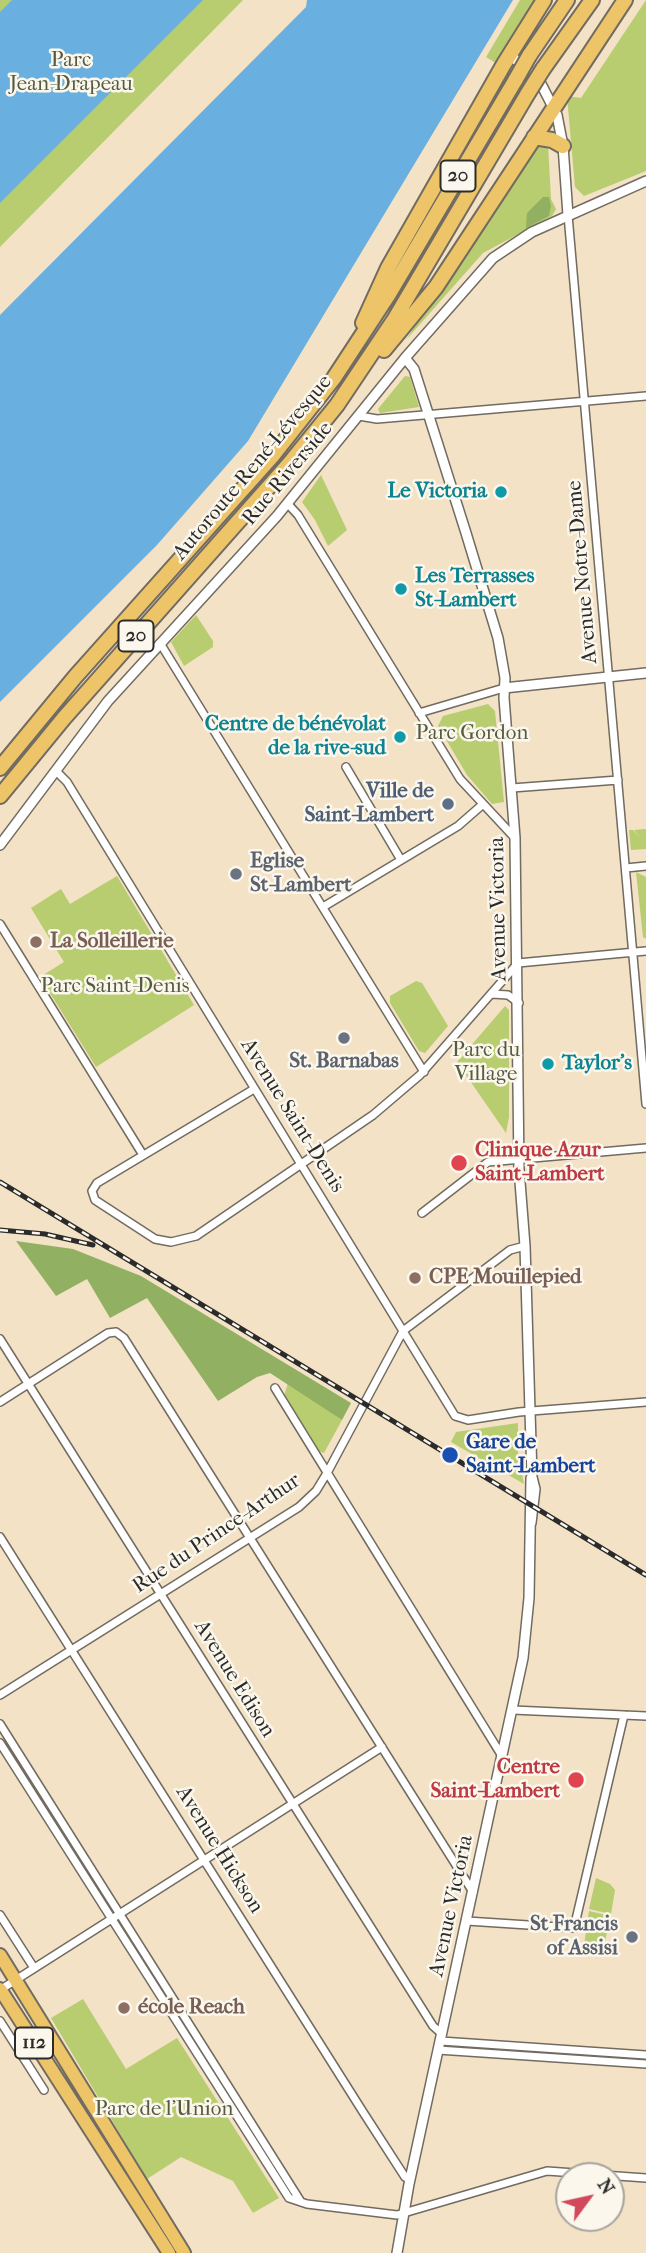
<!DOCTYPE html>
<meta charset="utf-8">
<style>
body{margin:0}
#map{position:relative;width:646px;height:2253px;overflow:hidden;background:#f3e2c5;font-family:"IM FELL French Canon",serif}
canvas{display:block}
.north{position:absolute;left:555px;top:2162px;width:70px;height:70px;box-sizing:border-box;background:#fbf7ec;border:2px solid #a8a59f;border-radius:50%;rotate:57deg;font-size:19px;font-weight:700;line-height:28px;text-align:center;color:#2b2b2b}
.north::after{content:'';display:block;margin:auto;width:24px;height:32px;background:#d1495b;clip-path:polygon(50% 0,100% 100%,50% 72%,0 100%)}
</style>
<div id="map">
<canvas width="646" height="2253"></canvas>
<div class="north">N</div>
</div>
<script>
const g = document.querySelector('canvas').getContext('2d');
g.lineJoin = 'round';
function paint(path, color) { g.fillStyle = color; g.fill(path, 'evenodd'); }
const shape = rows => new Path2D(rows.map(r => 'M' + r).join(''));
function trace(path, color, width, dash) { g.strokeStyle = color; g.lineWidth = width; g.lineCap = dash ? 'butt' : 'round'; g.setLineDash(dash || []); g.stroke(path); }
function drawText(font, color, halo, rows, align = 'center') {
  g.font = font + ' "IM FELL French Canon",serif'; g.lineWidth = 5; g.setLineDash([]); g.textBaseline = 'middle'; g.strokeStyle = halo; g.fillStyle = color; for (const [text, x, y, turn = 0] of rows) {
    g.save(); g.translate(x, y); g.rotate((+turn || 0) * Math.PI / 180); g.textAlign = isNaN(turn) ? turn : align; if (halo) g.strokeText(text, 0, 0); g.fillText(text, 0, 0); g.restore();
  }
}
const green = shape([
 [0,0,243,0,0,247],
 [520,0,539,0,499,65,486,57],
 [646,0,646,171,584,196,575,187,567,96,581,98],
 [538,144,548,144,551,199,556,209,552,216,483,253,406,340,528,152],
 [405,376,410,377,419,407,380,413,378,409],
 [321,475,347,530,328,546,315,520,302,502],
 [196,615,213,641,213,647,184,666,171,642],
 [488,704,495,711,504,802,492,804,467,775,438,726,443,716],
 [646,829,646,849,631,850,629,830,633,830,641,838,634,830],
 [636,872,646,877,646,939,643,937],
 [117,876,194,1005,96,1067,40,977,64,962,31,908,61,889,70,904],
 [416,981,422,983,448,1026,425,1053,419,1051,390,1003,390,996],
 [505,1006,509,1010,509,1117,506,1133,457,1062],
 [288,1383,342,1420,324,1453,317,1451,284,1396],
 [518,1423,518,1455,524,1484,451,1442,456,1432],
 [596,1878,610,1884,615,1890,611,1914,589,1909],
 [589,1911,611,1916,605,1941,596,1949,584,1945],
 [83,1999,126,2069,177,2038,279,2198,253,2213,233,2181,181,2157,147,2179,51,2018],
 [56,2062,95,2116,155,2219,88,2117]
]);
const forest = shape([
 [543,197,549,197,551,206,549,216,526,228,527,213],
 [16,1241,73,1249,141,1276,351,1403,342,1420,270,1373,257,1377,218,1401,147,1298,110,1318,87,1279,56,1296]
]);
const water = shape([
 [12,0,203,0,0,203,0,12],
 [307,0,513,0,248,441,157,545,0,702,0,315,306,7]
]);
const minor = shape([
 [568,215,646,1104],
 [359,416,377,419,646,396],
 [287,503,298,515,460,779,515,838],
 [160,643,424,1072],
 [419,713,504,688],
 [346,767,401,860],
 [56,771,67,782,455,1416,468,1420,519,1412,646,1402],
 [512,788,618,780],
 [626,868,646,866],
 [323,907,458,826,482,805],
 [0,924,143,1155],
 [492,994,508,995,519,1003],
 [254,1089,97,1183,92,1191,95,1200,155,1239,171,1242,196,1236,373,1115,420,1075,518,963,646,951],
 [422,1213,488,1162,646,1148],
 [0,1339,433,2026,442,2034],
 [275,1388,502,1756],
 [0,1402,108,1333,116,1332,124,1338,473,1892],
 [0,1537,363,2112,405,2177,410,2180],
 [0,1695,299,1507,316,1491,327,1473,403,1331,510,1250,525,1246],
 [513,1710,646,1716],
 [0,1724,301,2202],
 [0,1743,289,2198,307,2204,397,2215,547,2171,646,2178],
 [0,1915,34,1968],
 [467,1921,574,1928,624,1715],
 [0,1990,382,1747],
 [0,2021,44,2090],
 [441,2041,646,2055],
 [438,2050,646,2064]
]);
const tertiary = shape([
 [509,54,539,80,557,115,563,146,568,215],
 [405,358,414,369,466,533,498,638,505,678,504,698,515,838,519,1169,525,1246,532,1477,535,1489,531,1523],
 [504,688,646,673],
 [0,845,108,701,277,516,405,358,493,258,532,232,646,181],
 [397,2253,409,2184,523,1658,529,1598,531,1478]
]);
const primary = shape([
 [0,1955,184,2253],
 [0,1989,169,2253]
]);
const motorway = shape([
 [529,56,567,0],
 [543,69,592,0],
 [534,137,552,140,563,146],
 [363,323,388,268,504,64,544,0],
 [384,350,436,287,625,0],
 [0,768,75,677,274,454,334,378,389,294,516,79],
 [0,796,64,718,289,464,337,405,394,320,528,93]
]);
const rail = shape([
 [0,1182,646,1575],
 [0,1230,45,1234,93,1245]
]);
const motorwayBridge = shape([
 [516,79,529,56],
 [528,93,543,69]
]);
const markers = [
 [501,492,7,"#0f9aa8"],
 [401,589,7,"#0f9aa8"],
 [400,737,7,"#0f9aa8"],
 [448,804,7,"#5c6f8a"],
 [236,874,7,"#6b7280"],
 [36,942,7,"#8d6e63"],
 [344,1038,7,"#6b7280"],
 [548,1064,7,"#0f9aa8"],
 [459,1163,9,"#e0444e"],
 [415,1278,7,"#8d6e63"],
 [450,1455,9,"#1a4fb4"],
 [576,1780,9,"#e0444e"],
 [632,1937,7,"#6b7280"],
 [124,2008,7,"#8d6e63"]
];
const shields = [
 [458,176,35],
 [136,636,35],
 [34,2043,38]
];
const shieldNames = [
 ["20",458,176],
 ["20",136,636],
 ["112",34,2043]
];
const parkNames = [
 ["Parc",71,61],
 ["Jean-Drapeau",71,85],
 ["Parc Gordon",472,734],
 ["Parc Saint-Denis",115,987],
 ["Parc du",486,1051],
 ["Village",486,1075],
 ["Parc de l'Union",164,2110]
];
const streetNames = [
 ["Autoroute René-Lévesque",253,468,-50],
 ["Rue Riverside",288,474,-50],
 ["Avenue Notre-Dame",583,572,-95],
 ["Avenue Victoria",499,909,-91],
 ["Avenue Saint-Denis",292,1116,58],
 ["Rue du Prince-Arthur",217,1534,-34],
 ["Avenue Edison",234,1679,58],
 ["Avenue Hickson",219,1850,58],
 ["Avenue Victoria",452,1906,-78]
];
const cultureNames = [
 ["Le Victoria",487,492],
 ["Les Terrasses",415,577,"left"],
 ["St-Lambert",415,601,"left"],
 ["Centre de bénévolat",386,725],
 ["de la rive-sud",386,749],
 ["Taylor's",562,1064,"left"]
];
const serviceNames = [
 ["Ville de",434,792],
 ["Saint-Lambert",434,816]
];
const worshipNames = [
 ["Eglise",250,862],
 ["St-Lambert",250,886],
 ["St. Barnabas",344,1062,"center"],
 ["St Francis",618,1925,"right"],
 ["of Assisi",618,1949,"right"]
];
const educationNames = [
 ["La Solleillerie",50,942],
 ["CPE Mouillepied",429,1278],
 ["école Reach",138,2008]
];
const healthNames = [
 ["Clinique Azur",475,1151],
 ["Saint-Lambert",475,1175],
 ["Centre",560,1768,"right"],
 ["Saint-Lambert",560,1792,"right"]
];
const transitNames = [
 ["Gare de",466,1443],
 ["Saint-Lambert",466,1467]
];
paint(green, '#b8cc70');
paint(forest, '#92b062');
paint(water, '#69afdf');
trace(minor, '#716b61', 10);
trace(tertiary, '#716b61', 12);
trace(primary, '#716b61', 16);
trace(motorway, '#716b61', 18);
trace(minor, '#fff', 7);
trace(tertiary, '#fff', 9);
trace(primary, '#eec469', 12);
trace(motorway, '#eec469', 14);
trace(rail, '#2b2b2b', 5);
trace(rail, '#fbf7ec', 2.5, [8]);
trace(motorwayBridge, '#716b61', 18, []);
trace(motorwayBridge, '#eec469', 14);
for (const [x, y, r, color] of markers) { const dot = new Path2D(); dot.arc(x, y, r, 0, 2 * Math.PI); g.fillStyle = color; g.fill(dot); trace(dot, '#fbf7ec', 2.5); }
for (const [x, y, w] of shields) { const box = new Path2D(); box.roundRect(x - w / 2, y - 15.5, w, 31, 5); g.fillStyle = '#fbf7ec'; g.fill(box); trace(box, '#2b2b2b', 2); }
drawText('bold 19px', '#2b2b2b', null, shieldNames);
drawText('21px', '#555b40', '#fbf7ec', parkNames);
drawText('21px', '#2b2b2b', '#fbf7ec', streetNames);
drawText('bold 21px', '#0d838f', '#fbf7ec', cultureNames, 'right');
drawText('bold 21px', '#4e5e75', '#fbf7ec', serviceNames, 'right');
drawText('bold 21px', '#5b616d', '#fbf7ec', worshipNames, 'left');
drawText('bold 21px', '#785e54', '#fbf7ec', educationNames, 'left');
drawText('bold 21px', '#be3a42', '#fbf7ec', healthNames, 'left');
drawText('bold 21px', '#164399', '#fbf7ec', transitNames, 'left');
</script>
